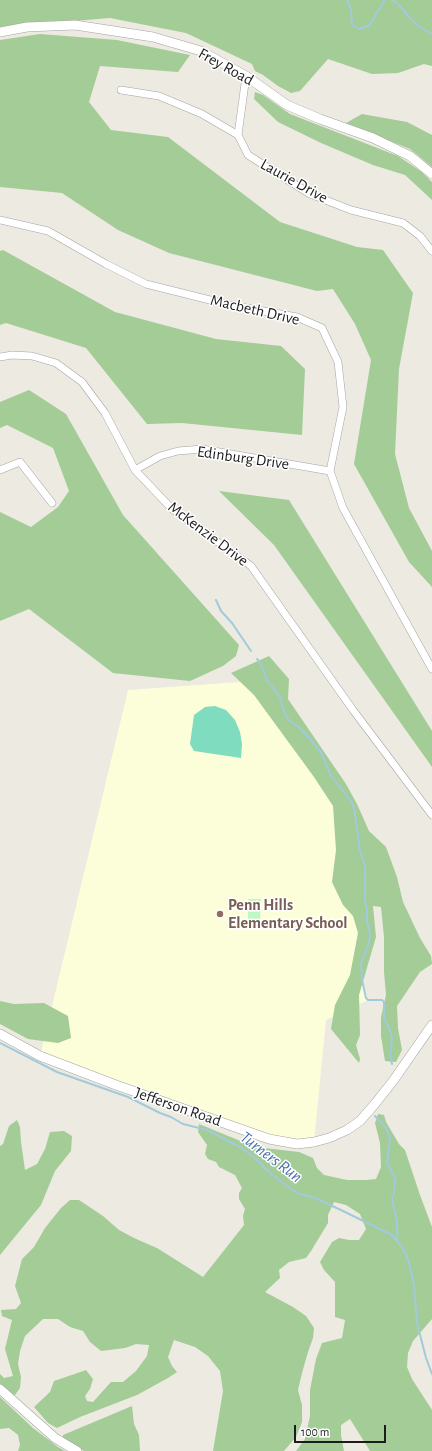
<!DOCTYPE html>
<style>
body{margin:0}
#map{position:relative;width:432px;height:1451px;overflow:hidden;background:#edeae2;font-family:"Alegreya Sans",sans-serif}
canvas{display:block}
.scale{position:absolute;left:294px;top:1425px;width:92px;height:18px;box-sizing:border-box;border:2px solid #1c1c1c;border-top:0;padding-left:5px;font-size:12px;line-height:14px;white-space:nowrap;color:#1c1c1c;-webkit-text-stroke:3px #fff;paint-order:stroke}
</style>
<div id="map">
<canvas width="432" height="1451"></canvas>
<div class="scale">100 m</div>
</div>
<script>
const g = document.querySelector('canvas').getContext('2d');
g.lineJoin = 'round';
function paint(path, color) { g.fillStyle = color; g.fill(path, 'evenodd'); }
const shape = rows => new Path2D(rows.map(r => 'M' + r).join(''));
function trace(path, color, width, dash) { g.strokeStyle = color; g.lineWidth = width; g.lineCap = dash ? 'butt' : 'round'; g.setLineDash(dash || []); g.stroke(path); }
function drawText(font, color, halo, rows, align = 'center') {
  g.font = font + ' "Alegreya Sans",sans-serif'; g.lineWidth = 3; g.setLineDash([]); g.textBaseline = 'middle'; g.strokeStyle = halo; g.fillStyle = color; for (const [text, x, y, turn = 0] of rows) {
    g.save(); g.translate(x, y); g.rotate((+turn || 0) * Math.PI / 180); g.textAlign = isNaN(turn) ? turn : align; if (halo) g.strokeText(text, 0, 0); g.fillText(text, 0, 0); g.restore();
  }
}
const education = shape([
 [267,680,354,808,362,980,368,1000,326,1020,314,1142,279,1141,40,1056,128,690]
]);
const forest = shape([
 [0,0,432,0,432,66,424,64,398,73,372,74,328,59,300,91,291,93,278,86,263,75,255,71,252,64,186,33,110,18,0,27],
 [40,34,117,40,190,55,178,72,100,66,89,102,111,130,168,137,280,222,357,247,383,250,413,293,399,369,395,454,409,508,432,551,432,587,409,562,354,464,371,360,355,324,333,289,317,291,169,253,118,230,62,193,0,187,0,40],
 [255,92,263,95,290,114,398,156,422,172,432,182,432,200,405,175,373,165,321,143,278,122,254,99],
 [362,114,407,122,432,135,432,167,410,149,346,123],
 [3,250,115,312,216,339,281,346,305,369,302,435,182,423,147,424,86,348,6,323,0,325,0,251],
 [29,390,66,414,123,515,239,645,236,656,223,666,190,681,113,673,29,609,0,621,0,512,31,527,58,507,69,491,53,448,7,425,0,428,0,402],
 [219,491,289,500,432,731,432,767,274,545],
 [269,656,289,679,288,699,346,784,357,804,369,831,386,847,397,877,403,902,420,938,431,956,432,964,420,972,397,1006,398,1028,402,1050,396,1062,385,1061,381,1036,381,1017,386,995,384,972,384,937,381,907,373,906,376,937,359,995,360,1035,356,1045,360,1059,359,1063,331,1029,335,1005,350,975,358,933,353,916,343,905,332,882,336,850,333,806,314,777,254,695,231,673],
 [0,1001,14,1004,44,1003,68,1016,71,1038,58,1043,28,1039,0,1024],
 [378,1114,384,1115,386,1122,399,1144,405,1150,420,1195,432,1227,432,1319,413,1341,408,1353,407,1367,412,1379,432,1410,432,1451,370,1451,350,1419,341,1425,341,1435,344,1451,296,1451,305,1439,310,1416,310,1390,316,1359,322,1343,342,1338,345,1320,335,1317,335,1282,324,1270,320,1262,332,1242,339,1238,349,1240,359,1240,366,1229,360,1214,346,1205,334,1202,328,1215,328,1223,311,1251,306,1258,289,1262,279,1270,280,1278,265,1292,293,1307,306,1316,314,1328,313,1338,308,1352,302,1373,298,1390,302,1405,302,1422,296,1437,284,1451,213,1451,223,1391,220,1371,208,1356,195,1347,174,1340,168,1357,172,1366,177,1372,168,1378,137,1395,80,1417,57,1428,48,1423,34,1407,50,1392,54,1381,86,1370,93,1379,90,1389,85,1396,87,1401,93,1402,111,1382,123,1382,136,1371,147,1356,149,1345,136,1344,125,1348,101,1351,90,1342,83,1331,70,1327,58,1319,43,1319,25,1336,20,1351,18,1364,21,1377,20,1388,15,1395,10,1395,0,1384,0,1374,4,1378,13,1376,5,1349,12,1320,2,1316,1,1310,16,1309,21,1303,15,1286,22,1259,34,1247,45,1228,61,1208,70,1200,79,1200,103,1216,119,1230,134,1238,157,1248,203,1277,244,1225,243,1216,245,1209,239,1199,239,1193,242,1188,235,1175,219,1167,216,1162,208,1159,205,1154,207,1145,198,1132,199,1124,238,1140,256,1147,299,1152,313,1158,317,1168,324,1175,347,1180,366,1180,376,1179,381,1167,380,1143,375,1123],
 [17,1120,20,1127,21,1142,25,1170,37,1164,45,1149,50,1132,64,1131,72,1136,71,1151,55,1171,41,1205,0,1255,0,1146,3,1144,9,1126],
 [0,1397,33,1428,58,1447,65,1451,18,1451,20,1445,18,1435,9,1428,0,1429],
 [132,1406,134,1424,139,1435,140,1451,84,1451,63,1439,63,1435]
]);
const park = shape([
 [248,899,261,899,260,920,248,920]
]);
const pitch = shape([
 [215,706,226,710,235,720,240,732,242,744,241,758,194,751,190,744,194,715,205,707]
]);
const stream = shape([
 [347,0,351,9,352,25,359,29,368,26,371,23,382,4,385,0],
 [392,0,398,4,413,21,420,27,432,34],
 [216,600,221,611,232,623,251,651],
 [257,659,260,662,267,680,280,697,284,712,288,719,301,729,321,752,331,776,351,801,354,808,360,851,365,866,365,899,367,912,367,922,370,933,369,943,361,963,362,980,366,998,368,1000,382,1000,384,1002,384,1018,390,1030,392,1039,390,1056,392,1064],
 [0,1043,57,1072,128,1097,160,1113,171,1117,183,1124,207,1130,242,1148,257,1160,271,1174,297,1193,315,1198,343,1211,392,1235,401,1246,406,1254,409,1263,414,1285,417,1323,426,1358,432,1374],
 [375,1116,386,1128,390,1137,387,1163,395,1178,394,1193,392,1199,397,1222,397,1240]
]);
const minor = shape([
 [246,76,238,135,248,155,310,194,351,210,403,223,420,236,432,251],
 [121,90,159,96,202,114,238,135],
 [0,220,48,231,106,264,146,284,230,305,297,317,322,328,338,362,343,407,330,471,343,508,432,669],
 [0,357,12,355,32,356,56,363,82,382,105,413,135,470,172,509,251,566,353,710,432,815],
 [0,470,20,462,52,503],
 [135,470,160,456,178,451,202,449,330,471]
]);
const tertiary = shape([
 [0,32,27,27,75,25,153,37,201,51,246,76,287,105,320,119,373,138,410,156,432,174],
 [0,1034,40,1056,116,1085,269,1139,297,1144,314,1142,329,1138,347,1130,360,1121,374,1105,393,1081,432,1025],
 [0,1389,55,1438,77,1451]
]);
const markers = [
 [220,914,4,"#8d6e63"]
];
const streetNames = [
 ["Frey Road",226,67,29],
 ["Laurie Drive",294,181,29],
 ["Macbeth Drive",255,310,13],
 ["Edinburg Drive",243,458,8],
 ["McKenzie Drive",208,534,37],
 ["Jefferson Road",178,1107,19]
];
const educationNames = [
 ["Penn Hills",228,905],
 ["Elementary School",228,923]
];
const waterNames = [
 ["Turners Run",271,1157,37]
];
paint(education, '#fcfeda');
paint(forest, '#a3cc97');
paint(park, '#bef8c6');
paint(pitch, '#80dcbe');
trace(stream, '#a2cadb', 2);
trace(minor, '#a3a3a3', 8);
trace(tertiary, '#a3a3a3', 10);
trace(minor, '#fff', 7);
trace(tertiary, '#fff', 9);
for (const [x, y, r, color] of markers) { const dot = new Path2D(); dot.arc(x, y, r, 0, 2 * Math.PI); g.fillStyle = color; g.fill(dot); trace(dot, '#fff', 1.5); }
drawText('16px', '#1c1c1c', '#fff', streetNames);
drawText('bold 16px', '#785e54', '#fff', educationNames, 'left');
drawText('italic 17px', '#4b74a9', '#fff', waterNames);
</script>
